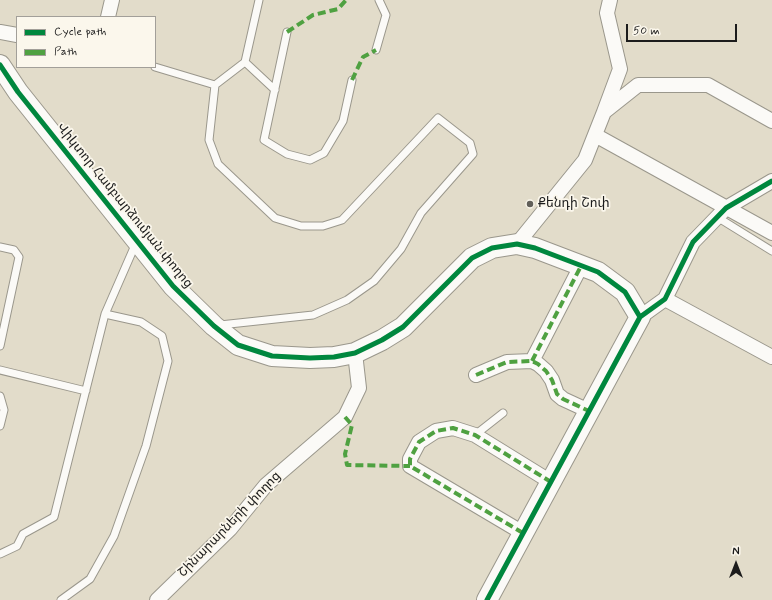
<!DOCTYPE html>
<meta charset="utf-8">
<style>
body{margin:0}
#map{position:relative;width:772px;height:600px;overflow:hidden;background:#e2dcca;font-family:Mynerve,sans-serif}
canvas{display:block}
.legend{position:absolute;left:16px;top:16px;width:140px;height:52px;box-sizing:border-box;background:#fbf7ec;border:1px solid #a29f99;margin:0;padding:5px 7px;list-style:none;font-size:12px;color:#1c1c1c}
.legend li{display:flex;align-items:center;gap:8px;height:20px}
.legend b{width:20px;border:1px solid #a29f99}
.north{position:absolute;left:716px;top:544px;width:40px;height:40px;-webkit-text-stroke:3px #fbf7ec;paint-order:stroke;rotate:0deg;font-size:11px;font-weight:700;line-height:16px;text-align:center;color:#1c1c1c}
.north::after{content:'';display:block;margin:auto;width:14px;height:18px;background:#1c1c1c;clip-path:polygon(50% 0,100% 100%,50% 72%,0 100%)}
.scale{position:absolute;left:626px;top:24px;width:111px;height:18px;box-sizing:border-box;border:2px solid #1c1c1c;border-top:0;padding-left:5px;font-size:12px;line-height:14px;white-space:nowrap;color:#1c1c1c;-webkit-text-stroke:3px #fbf7ec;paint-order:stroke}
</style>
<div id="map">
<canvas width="772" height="600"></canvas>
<ul class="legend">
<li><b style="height:5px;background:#00873e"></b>Cycle path</li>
<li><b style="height:5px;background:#4fa141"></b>Path</li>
</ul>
<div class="north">N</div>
<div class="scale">50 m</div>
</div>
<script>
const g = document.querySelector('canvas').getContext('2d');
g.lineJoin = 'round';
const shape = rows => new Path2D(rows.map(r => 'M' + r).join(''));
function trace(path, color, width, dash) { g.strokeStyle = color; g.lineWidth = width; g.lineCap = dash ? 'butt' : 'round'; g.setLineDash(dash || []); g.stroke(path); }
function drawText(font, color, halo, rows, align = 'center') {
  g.font = font + ' Mynerve,"Noto Sans Armenian",sans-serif'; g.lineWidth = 3.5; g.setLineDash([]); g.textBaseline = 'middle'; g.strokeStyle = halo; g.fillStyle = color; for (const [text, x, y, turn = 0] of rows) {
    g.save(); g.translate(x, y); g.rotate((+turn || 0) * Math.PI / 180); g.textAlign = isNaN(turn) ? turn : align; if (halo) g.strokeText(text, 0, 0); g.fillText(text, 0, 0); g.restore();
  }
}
const lane = shape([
 [287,32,264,140,287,154,310,160,324,153,343,121,352,80],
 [376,50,386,15,379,0],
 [245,62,275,90],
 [155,67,215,85,245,62,259,0],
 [215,85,209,140,218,164,275,218,301,226,323,226,342,220,438,118,470,143,473,154,421,213,401,249,374,281,347,300,313,315,220,325],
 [717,217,772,251],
 [0,247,14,250,19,257,0,346],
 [0,370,86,391],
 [0,396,4,410,0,426],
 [475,435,503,413],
 [0,554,17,546,23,534,54,517,105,314,136,243],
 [61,600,90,579,114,536,146,446,168,361,162,336,141,322,105,314]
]);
const street = shape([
 [108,17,112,0],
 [0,32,17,35],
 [604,112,620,69,607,13,610,0],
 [595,135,772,233],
 [517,244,585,160,604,112,638,85,708,85,772,121],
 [665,299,772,357],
 [640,317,665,299,693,242,726,208,772,181],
 [532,361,581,266],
 [476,375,507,362,532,361,538,364,546,371,552,380,557,394,563,399,589,411],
 [523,533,410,466,410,459,419,442,436,431,453,428,475,435,551,482],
 [157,600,230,529,266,485,345,417,359,388,355,353]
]);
const secondary = shape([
 [0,65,18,92,173,286,214,326,238,345,272,356,310,358,334,357,355,353,382,340,403,327,472,258,492,248,517,244,535,248,598,272,625,292,640,317,487,600]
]);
const quiet = shape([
 [287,32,313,15,338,9,346,0],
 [352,80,363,57,376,50],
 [532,361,581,266],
 [476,375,507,362,532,361,538,364,546,371,552,380,557,394,563,399,589,411],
 [345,417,352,425,345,454,347,465,410,466],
 [523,533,410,466,410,459,419,442,436,431,453,428,475,435,551,482]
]);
const cycleway = shape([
 [0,65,18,92,173,286,214,326,238,345,272,356,310,358,334,357,355,353,382,340,403,327,472,258,492,248,517,244,535,248,598,272,625,292,640,317],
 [487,600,640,317,665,299,693,242,726,208,772,181]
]);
const markers = [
 [530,204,4,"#615f59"]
];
const poiNames = [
 ["Քենդի Շոփ",538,204]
];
const streetNames = [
 ["Վիկտոր Համբարձումյան փողոց",124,206,51],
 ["Շինարարների փողոց",230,525,-46]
];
trace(lane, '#9a978c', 9);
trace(street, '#9a978c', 16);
trace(secondary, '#9a978c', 22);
trace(lane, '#fbfaf7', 7);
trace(street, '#fbfaf7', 14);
trace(secondary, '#fbfaf7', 20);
trace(quiet, '#4fa141', 4, [8, 4]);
trace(cycleway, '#00873e', 5);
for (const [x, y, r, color] of markers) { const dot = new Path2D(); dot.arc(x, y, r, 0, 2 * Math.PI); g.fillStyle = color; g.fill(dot); trace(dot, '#fbf7ec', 1.5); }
drawText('13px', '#1c1c1c', '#fbf7ec', poiNames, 'left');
drawText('13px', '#1c1c1c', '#fbf7ec', streetNames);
</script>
